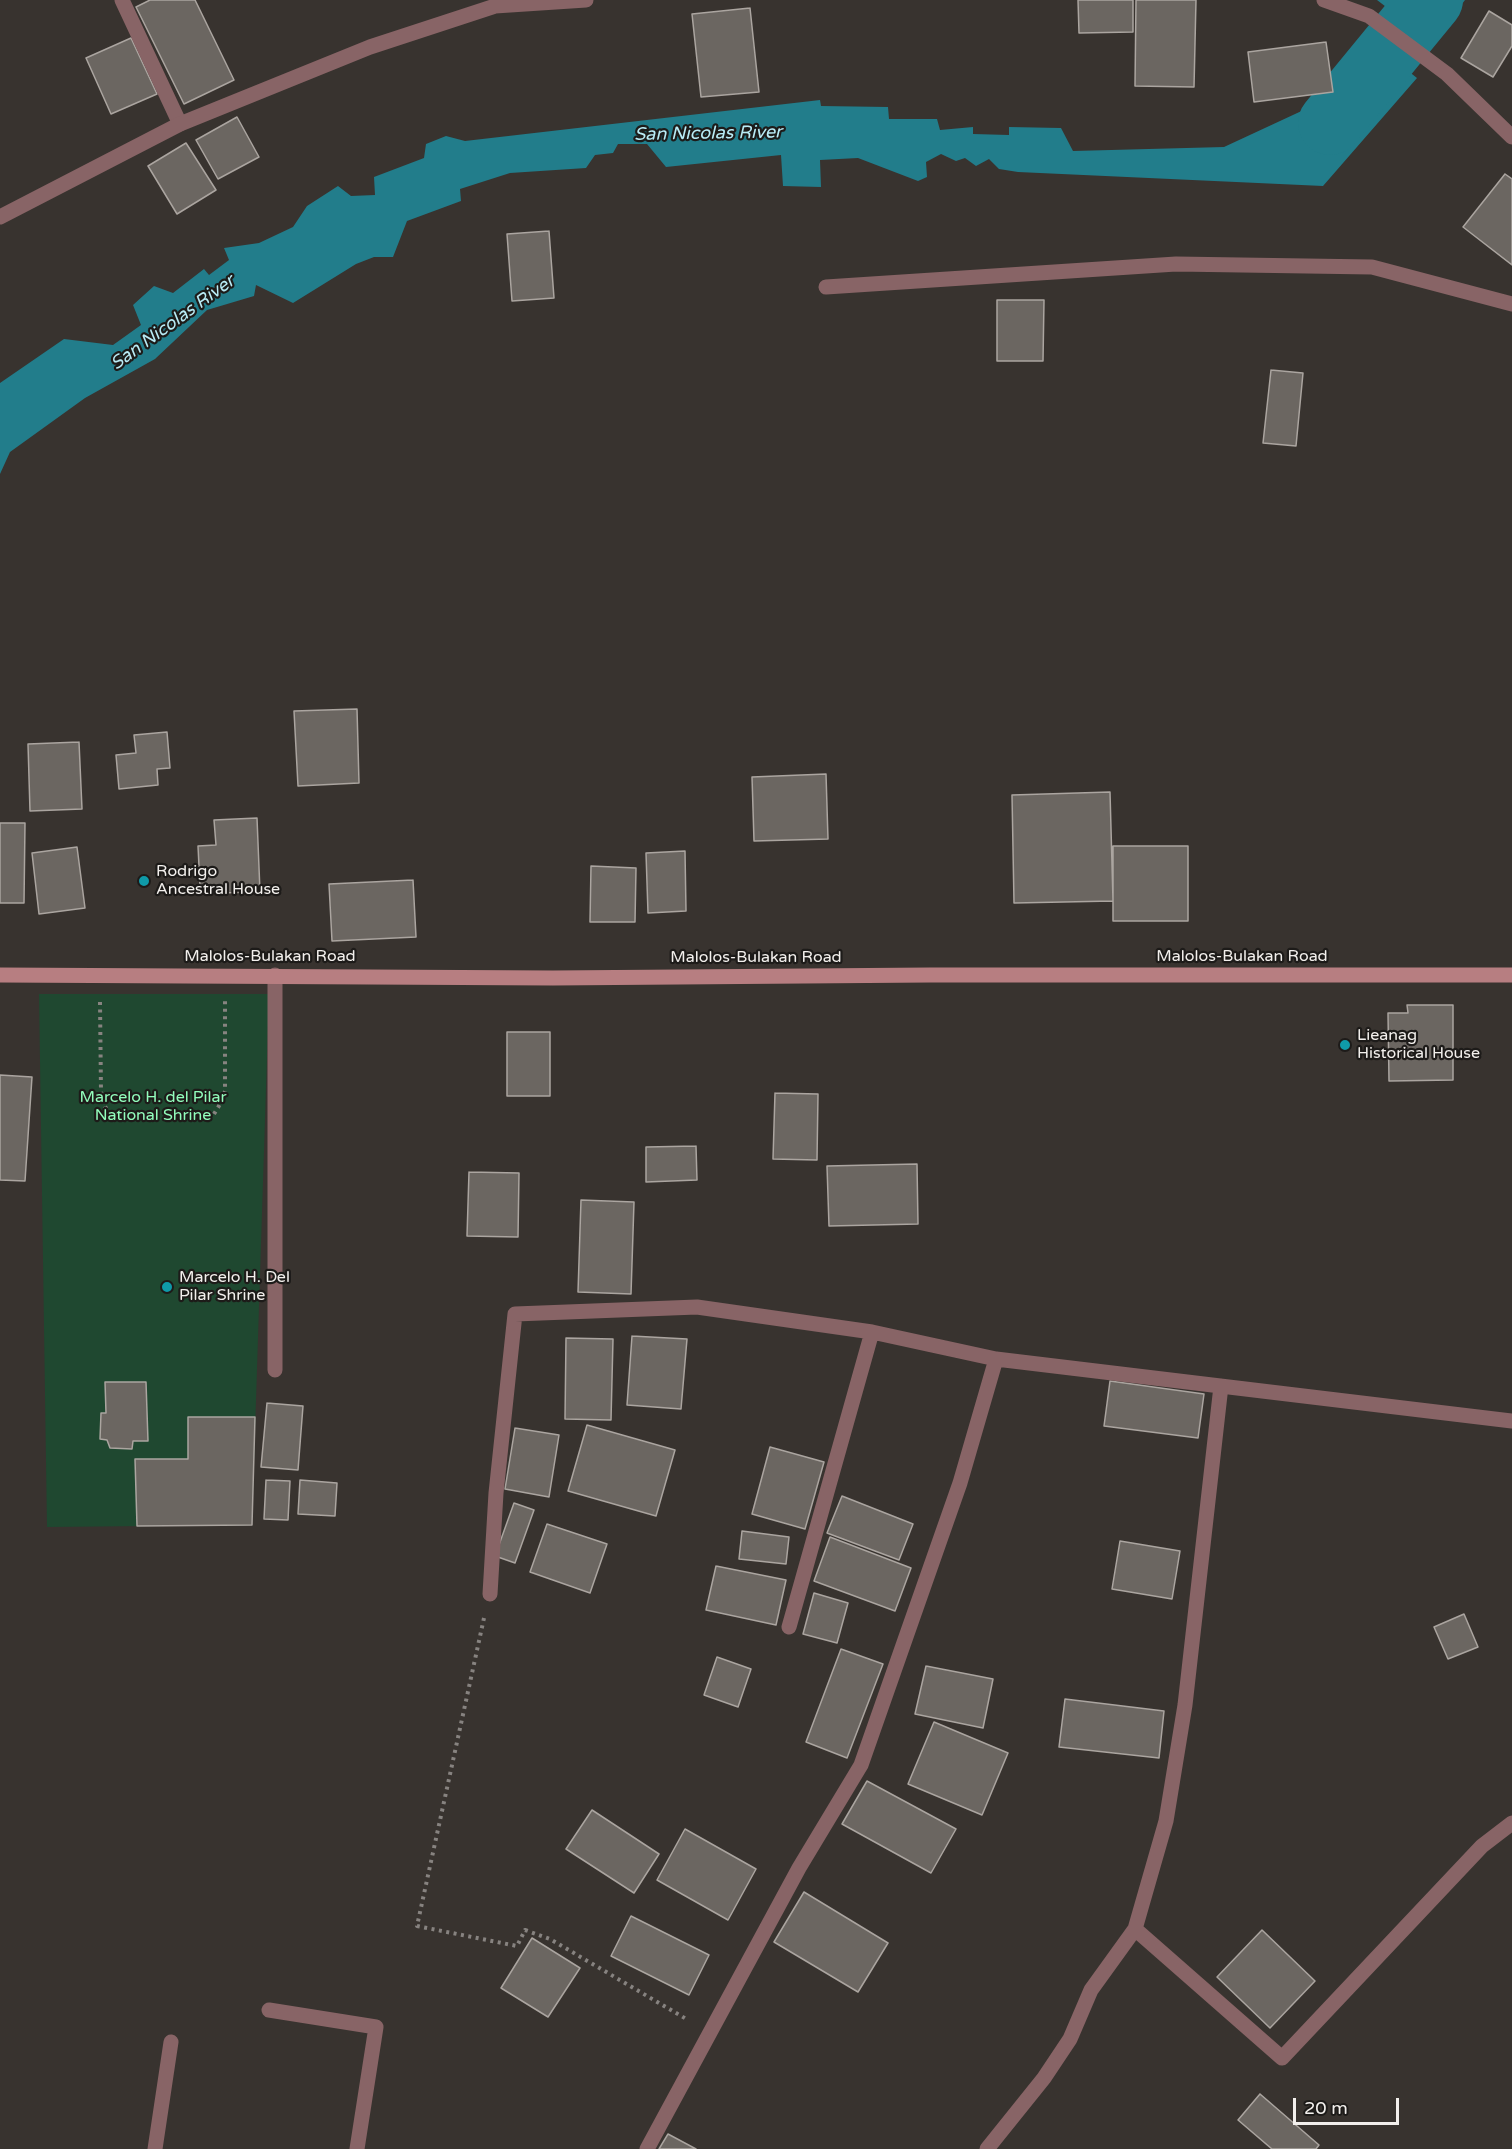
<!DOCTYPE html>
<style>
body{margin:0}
#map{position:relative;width:1512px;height:2149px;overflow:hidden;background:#38332f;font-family:"Varela Round",sans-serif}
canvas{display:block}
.scale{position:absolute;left:1293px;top:2098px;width:106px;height:27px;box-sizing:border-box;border:3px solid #f3f0ed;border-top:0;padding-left:8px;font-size:18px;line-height:21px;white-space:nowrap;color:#f3f0ed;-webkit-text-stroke:4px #1d1b19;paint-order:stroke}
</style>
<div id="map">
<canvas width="1512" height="2149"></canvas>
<div class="scale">20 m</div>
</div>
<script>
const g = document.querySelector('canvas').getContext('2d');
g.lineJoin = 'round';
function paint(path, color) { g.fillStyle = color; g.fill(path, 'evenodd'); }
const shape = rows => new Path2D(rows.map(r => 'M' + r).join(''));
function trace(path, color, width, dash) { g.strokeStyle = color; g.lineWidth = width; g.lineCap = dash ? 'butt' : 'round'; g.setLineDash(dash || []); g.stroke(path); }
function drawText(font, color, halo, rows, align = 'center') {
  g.font = font + ' "Varela Round",sans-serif'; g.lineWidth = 4.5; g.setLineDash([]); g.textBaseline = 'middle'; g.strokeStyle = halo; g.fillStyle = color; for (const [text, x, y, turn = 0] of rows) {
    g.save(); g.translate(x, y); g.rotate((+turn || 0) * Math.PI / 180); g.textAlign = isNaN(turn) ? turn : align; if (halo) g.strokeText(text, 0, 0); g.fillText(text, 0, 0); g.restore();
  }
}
const green = shape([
 [39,994,269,994,252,1525,47,1527]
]);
const water = shape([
 [1377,0,1465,0,1433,43],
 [1363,35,1417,78,1323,186,1018,172,999,169,989,159,976,166,965,158,956,161,941,154,926,162,927,177,918,181,858,158,820,160,821,187,783,186,781,155,666,167,647,144,618,144,613,153,595,155,586,168,510,173,460,189,461,201,407,221,393,257,374,257,356,264,293,303,256,285,254,296,207,310,155,359,85,398,10,452,0,474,0,383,64,339,113,345,141,325,133,305,154,286,173,293,204,269,209,275,229,260,224,248,259,243,293,227,307,206,338,186,351,196,375,195,374,177,424,158,426,144,446,136,465,141,820,100,821,106,888,107,889,119,937,119,940,130,973,127,973,134,1009,135,1009,127,1061,128,1073,151,1224,147,1336,95]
]);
const river = shape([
 [1330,123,1431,0]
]);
const building = shape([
 [150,0,195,0,234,80,184,104,136,7,150,0],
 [1078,0,1133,0,1133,32,1079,33,1078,0],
 [1136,0,1196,0,1194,87,1135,86,1136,0],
 [750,8,759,92,701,97,692,14,750,8],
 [1489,11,1512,25,1512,46,1493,77,1461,58,1489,11],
 [131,38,157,94,111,114,86,58,131,38],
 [1326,42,1333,92,1254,102,1248,52,1326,42],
 [237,117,259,157,218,179,196,140,237,117],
 [186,143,216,190,177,214,148,166,186,143],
 [1505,174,1512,179,1512,265,1463,227,1505,174],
 [549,231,554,298,512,301,507,234,549,231],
 [997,300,1044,300,1043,361,997,361,997,300],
 [1271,370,1303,373,1296,446,1263,443,1271,370],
 [357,709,359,783,298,786,294,711,357,709],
 [167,732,170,768,157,769,158,785,119,789,116,755,136,753,134,735,167,732],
 [79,742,82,809,30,811,28,744,79,742],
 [826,774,828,839,754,841,752,777,826,774],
 [1110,792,1113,901,1014,903,1012,795,1110,792],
 [257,818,260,892,218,893,218,886,200,887,198,846,216,845,214,820,257,818],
 [0,823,25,823,24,903,0,903,0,823],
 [1113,846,1188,846,1188,921,1113,921,1113,846],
 [77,847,85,908,39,914,32,853,77,847],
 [685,851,686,911,648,913,646,853,685,851],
 [591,866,636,868,635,922,590,922,591,866],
 [413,880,416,937,332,941,329,884,413,880],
 [1407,1005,1453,1005,1453,1080,1389,1081,1388,1013,1408,1013,1407,1005],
 [507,1032,550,1032,550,1096,507,1096,507,1032],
 [0,1075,32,1077,25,1181,0,1180,0,1075],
 [775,1093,818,1094,817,1160,773,1159,775,1093],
 [696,1146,697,1180,646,1182,646,1147,696,1146],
 [917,1164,918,1224,829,1226,827,1166,917,1164],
 [469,1172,519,1173,518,1237,467,1236,469,1172],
 [581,1200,634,1202,631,1294,578,1292,581,1200],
 [632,1336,687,1339,681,1409,627,1405,632,1336],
 [566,1338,613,1339,611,1420,565,1419,566,1338],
 [1110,1381,1204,1394,1198,1438,1104,1426,1110,1381],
 [105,1382,146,1382,148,1441,133,1441,132,1449,110,1448,107,1440,100,1439,101,1413,106,1413,105,1382],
 [267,1403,303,1406,298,1470,261,1467,267,1403],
 [188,1417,255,1417,252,1525,137,1526,135,1459,188,1459,188,1417],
 [587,1425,675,1450,656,1516,568,1491,587,1425],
 [515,1428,559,1435,549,1497,505,1489,515,1428],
 [770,1447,824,1462,805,1529,752,1514,770,1447],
 [266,1480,290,1481,288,1520,264,1519,266,1480],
 [300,1480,337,1483,335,1516,298,1514,300,1480],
 [842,1496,913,1524,899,1560,827,1533,842,1496],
 [514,1503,534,1510,515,1563,495,1556,514,1503],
 [547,1524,607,1544,590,1593,530,1572,547,1524],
 [742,1531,789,1537,786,1564,739,1559,742,1531],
 [830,1537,911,1568,895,1611,814,1581,830,1537],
 [1120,1541,1180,1551,1172,1599,1112,1589,1120,1541],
 [716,1566,786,1580,776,1625,706,1610,716,1566],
 [814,1593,848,1603,837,1643,803,1634,814,1593],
 [1464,1614,1478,1647,1448,1659,1434,1627,1464,1614],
 [841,1649,883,1664,847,1758,806,1742,841,1649],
 [717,1657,751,1669,738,1707,704,1695,717,1657],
 [926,1666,993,1679,983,1728,915,1714,926,1666],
 [1065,1699,1164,1711,1159,1758,1059,1747,1065,1699],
 [934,1722,1008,1753,982,1815,908,1784,934,1722],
 [867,1781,956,1829,931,1873,842,1824,867,1781],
 [592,1810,659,1854,634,1893,566,1849,592,1810],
 [685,1829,756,1869,728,1920,657,1880,685,1829],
 [804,1892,888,1943,858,1992,774,1942,804,1892],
 [631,1916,709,1955,689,1995,611,1956,631,1916],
 [1262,1930,1315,1981,1270,2028,1217,1977,1262,1930],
 [532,1938,580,1968,548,2017,501,1988,532,1938],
 [1260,2094,1319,2145,1316,2149,1272,2149,1238,2120,1260,2094],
 [668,2134,696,2149,659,2149,668,2134]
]);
const path = shape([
 [100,1002,101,1092,105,1107,115,1117],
 [214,1114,222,1101,225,1091,225,1000],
 [484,1618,417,1926,517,1946,525,1930,550,1939,688,2020]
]);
const lane = shape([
 [122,0,180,124]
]);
const street = shape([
 [1324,0,1369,16,1447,74,1512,137],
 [0,217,180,124,370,47,495,6,586,0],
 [826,287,1176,264,1372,267,1512,304],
 [275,1370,275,975],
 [490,1594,496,1493,515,1314,697,1307,872,1332,996,1359,1512,1421],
 [789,1627,872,1332],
 [1135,1929,1282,2058,1482,1846,1512,1823],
 [269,2010,376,2027,357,2149],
 [155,2149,171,2042],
 [647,2149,799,1868,861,1765,960,1483,996,1359],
 [987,2149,1044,2078,1070,2039,1091,1990,1135,1929,1166,1821,1185,1705,1221,1386]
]);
const secondary = shape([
 [0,975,553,978,930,975,1512,975]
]);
const markers = [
 [144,881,6,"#0f9aa8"],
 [1345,1045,6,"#0f9aa8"],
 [167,1287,6,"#0f9aa8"]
];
const poiNames = [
 ["Rodrigo",156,872],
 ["Ancestral House",156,890],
 ["Lieanag",1357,1036],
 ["Historical House",1357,1054],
 ["Marcelo H. Del",179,1278],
 ["Pilar Shrine",179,1296]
];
const streetNames = [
 ["Malolos-Bulakan Road",270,957],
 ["Malolos-Bulakan Road",1242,957],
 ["Malolos-Bulakan Road",756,958]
];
const parkNames = [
 ["Marcelo H. del Pilar",153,1098],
 ["National Shrine",153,1116]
];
const waterNames = [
 ["San Nicolas River",708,134,-1],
 ["San Nicolas River",173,323,-36]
];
paint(green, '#1f4830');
paint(water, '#227d8b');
trace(river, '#227d8b', 64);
paint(building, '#6b6661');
trace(building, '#aba5a0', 1.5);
trace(path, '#878380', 4, [3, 4.5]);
trace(lane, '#886466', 15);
trace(street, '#886466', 15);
trace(secondary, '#b77e81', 15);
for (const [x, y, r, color] of markers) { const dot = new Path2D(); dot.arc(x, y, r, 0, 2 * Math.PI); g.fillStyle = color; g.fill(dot); trace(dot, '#1d1b19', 2); }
drawText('16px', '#f3f0ed', '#1d1b19', poiNames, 'left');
drawText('16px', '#f3f0ed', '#1d1b19', streetNames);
drawText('16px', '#92fdbc', '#1d1b19', parkNames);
drawText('italic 18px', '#b9ecf6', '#1d1b19', waterNames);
</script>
